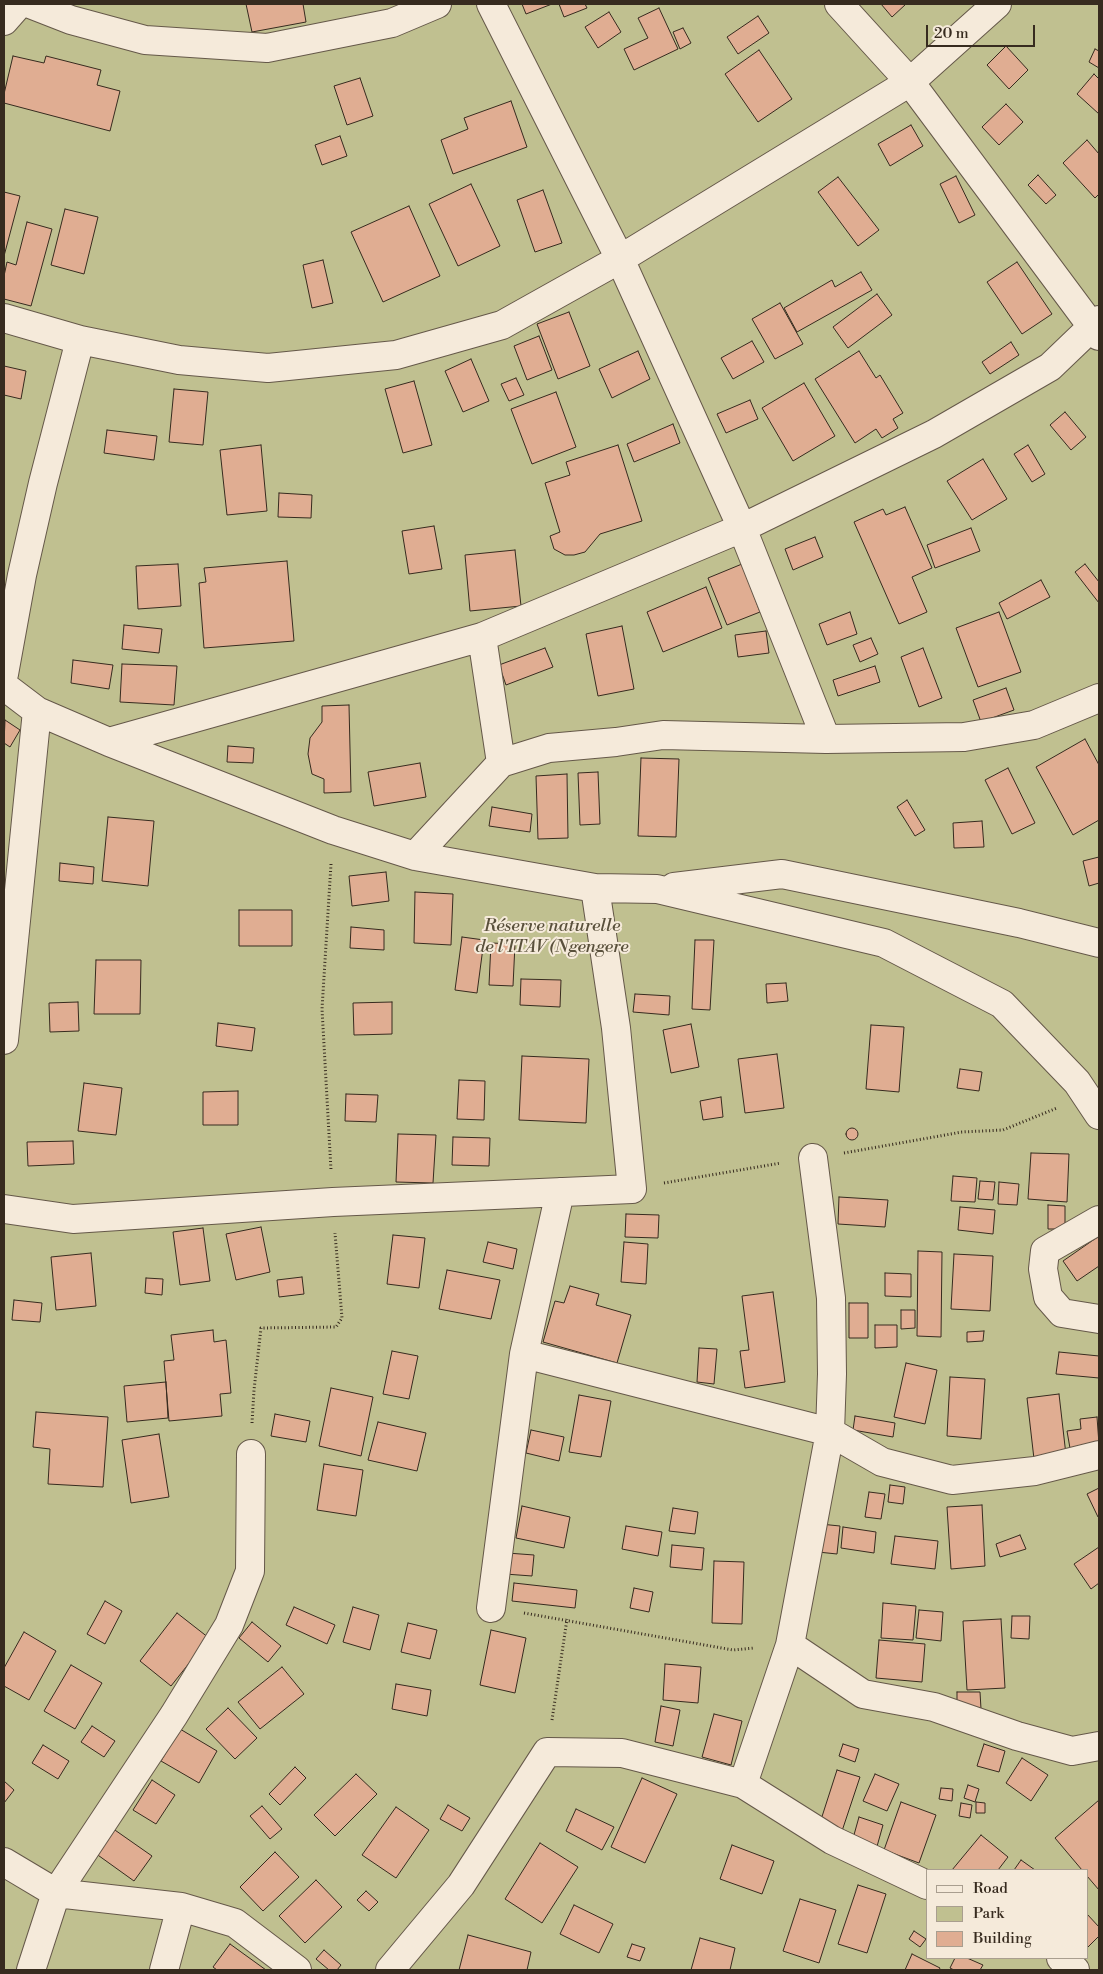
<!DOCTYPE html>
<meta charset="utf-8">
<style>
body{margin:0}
#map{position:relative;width:1103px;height:1974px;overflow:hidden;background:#efdfc6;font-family:"Libre Bodoni",serif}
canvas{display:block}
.frame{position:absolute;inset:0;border:5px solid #372b1f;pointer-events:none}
.legend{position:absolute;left:926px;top:1869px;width:162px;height:90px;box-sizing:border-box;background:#f5eada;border:1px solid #a99e8f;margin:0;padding:6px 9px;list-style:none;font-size:15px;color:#372b1f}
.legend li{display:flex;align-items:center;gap:10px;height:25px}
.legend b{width:25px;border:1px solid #a99e8f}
.scale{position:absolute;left:926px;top:25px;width:109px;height:22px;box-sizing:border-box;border:2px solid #372b1f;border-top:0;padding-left:6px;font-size:15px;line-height:18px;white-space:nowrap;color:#372b1f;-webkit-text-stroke:4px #f5eada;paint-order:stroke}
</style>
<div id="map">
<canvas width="1103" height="1974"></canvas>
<div class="frame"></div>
<ul class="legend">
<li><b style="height:6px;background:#f5eada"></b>Road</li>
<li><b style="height:14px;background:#c0c090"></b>Park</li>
<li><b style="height:14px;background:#e0ad92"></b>Building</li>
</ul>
<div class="scale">20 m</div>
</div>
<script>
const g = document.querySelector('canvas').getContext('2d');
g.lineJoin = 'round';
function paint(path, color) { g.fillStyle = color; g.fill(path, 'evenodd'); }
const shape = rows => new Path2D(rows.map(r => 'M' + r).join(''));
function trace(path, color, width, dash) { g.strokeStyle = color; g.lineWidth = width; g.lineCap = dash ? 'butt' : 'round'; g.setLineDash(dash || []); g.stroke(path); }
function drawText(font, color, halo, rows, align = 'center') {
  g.font = font + ' "Libre Bodoni",serif'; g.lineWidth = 4; g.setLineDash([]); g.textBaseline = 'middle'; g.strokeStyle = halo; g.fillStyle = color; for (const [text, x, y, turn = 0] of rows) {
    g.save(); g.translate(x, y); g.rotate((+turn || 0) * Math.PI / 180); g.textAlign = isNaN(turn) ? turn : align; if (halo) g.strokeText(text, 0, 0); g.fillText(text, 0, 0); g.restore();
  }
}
const green = shape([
 [4,4,1099,4,1099,1970,4,1970],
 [927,1870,1087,1870,1087,1958,927,1958]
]);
const building = shape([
 [246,4,303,4,306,22,252,32,246,4],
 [522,4,552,4,526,14,522,4],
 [559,4,585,4,587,8,564,17,559,4],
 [881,4,906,4,892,17,881,4],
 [659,8,678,49,634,70,624,49,648,38,638,18,659,8],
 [609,12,621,32,598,48,585,27,609,12],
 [758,16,769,33,738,54,727,37,758,16],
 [683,28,691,43,680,49,673,32,683,28],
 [1006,46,1028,70,1009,89,987,65,1006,46],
 [1095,49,1099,51,1099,68,1089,62,1095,49],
 [759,50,792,99,758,122,725,74,759,50],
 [13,56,44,63,46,56,101,70,97,85,120,91,110,131,4,103,4,94,13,56],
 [1094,74,1099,79,1099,114,1077,94,1094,74],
 [360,78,373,116,347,125,334,86,360,78],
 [511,101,527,147,453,174,441,140,468,129,464,118,511,101],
 [1006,104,1023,122,999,145,982,127,1006,104],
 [911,125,923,146,890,166,878,144,911,125],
 [340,136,347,156,322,165,315,145,340,136],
 [1087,140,1099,154,1099,194,1095,198,1063,163,1087,140],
 [1038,175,1056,195,1046,204,1028,185,1038,175],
 [956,176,975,215,959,223,940,184,956,176],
 [838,177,879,230,858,246,818,192,838,177],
 [471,184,500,246,458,266,429,204,471,184],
 [543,190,562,243,535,252,517,200,543,190],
 [4,192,20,196,4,256,4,192],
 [409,206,440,276,383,302,351,232,409,206],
 [65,209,98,217,84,274,51,265,65,209],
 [27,222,52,229,31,306,4,299,4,276,7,262,16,265,27,222],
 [323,260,333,303,312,308,303,265,323,260],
 [1017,262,1052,314,1022,334,987,282,1017,262],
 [861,272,872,290,797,332,784,308,832,280,835,287,861,272],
 [877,294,892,315,848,348,833,327,877,294],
 [780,303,803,344,775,359,752,319,780,303],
 [569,312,590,366,558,379,537,324,569,312],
 [539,336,552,370,527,380,514,346,539,336],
 [752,341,764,362,733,379,721,358,752,341],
 [1011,342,1019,355,990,374,982,362,1011,342],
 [638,351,650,379,612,398,599,369,638,351],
 [859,351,876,378,880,375,903,413,893,419,898,428,882,438,876,429,855,443,815,379,859,351],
 [471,359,489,401,463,412,445,371,471,359],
 [4,366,26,371,21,399,4,395,4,366],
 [516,378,524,395,509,401,501,384,516,378],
 [414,381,432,445,403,453,385,389,414,381],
 [804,383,835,436,793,461,762,408,804,383],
 [174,389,208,392,203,445,169,442,174,389],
 [556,392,576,447,532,464,511,409,556,392],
 [750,400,758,419,726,433,717,414,750,400],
 [1065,412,1086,437,1071,450,1050,425,1065,412],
 [673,424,680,443,634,462,627,444,673,424],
 [107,430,157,436,154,460,104,453,107,430],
 [261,445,267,511,227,515,220,450,261,445],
 [618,445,642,521,600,534,585,552,574,555,565,555,554,549,550,536,560,532,545,483,570,475,566,462,618,445],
 [1028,445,1045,474,1032,482,1014,454,1028,445],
 [983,459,1007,499,972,520,947,481,983,459],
 [279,493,312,495,311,518,278,517,279,493],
 [905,507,932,568,912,577,927,612,899,624,854,522,883,509,886,515,905,507],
 [434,526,442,569,409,574,402,531,434,526],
 [971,528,980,551,935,568,927,545,971,528],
 [815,537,823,557,793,570,785,549,815,537],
 [515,550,521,606,470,611,465,555,515,550],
 [287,561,294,641,204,648,199,583,206,582,204,568,287,561],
 [178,564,181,606,138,609,136,566,178,564],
 [742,564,760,612,727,625,708,578,742,564],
 [1085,564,1099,582,1099,603,1075,572,1085,564],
 [1041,580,1050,597,1007,619,999,603,1041,580],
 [706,587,722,628,663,652,647,612,706,587],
 [850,612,857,634,827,645,819,624,850,612],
 [999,612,1021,672,978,687,956,628,999,612],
 [124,625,162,629,159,653,122,649,124,625],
 [622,626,634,689,598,696,586,634,622,626],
 [766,631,769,653,738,657,735,635,766,631],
 [871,638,878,654,860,662,853,645,871,638],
 [545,648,553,667,506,685,499,665,545,648],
 [923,648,942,698,919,707,901,657,923,648],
 [73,660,113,665,109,689,71,683,73,660],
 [122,664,177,666,174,705,120,702,122,664],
 [875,666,880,682,838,696,833,680,875,666],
 [1006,688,1014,710,981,722,973,700,1006,688],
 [349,705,351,792,324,793,324,779,312,774,308,754,310,738,322,722,322,706,349,705],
 [5,720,20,730,10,747,4,743,5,720],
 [1085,739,1099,765,1099,820,1073,835,1036,767,1085,739],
 [228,746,254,748,253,763,227,762,228,746],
 [641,758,679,759,676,837,638,836,641,758],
 [420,763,426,797,374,806,368,772,420,763],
 [1008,768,1035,823,1012,834,985,780,1008,768],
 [598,772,600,824,580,825,578,773,598,772],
 [567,774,568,838,538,839,536,776,567,774],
 [907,800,925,830,915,836,897,807,907,800],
 [492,807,532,814,530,832,489,826,492,807],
 [108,817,154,821,148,886,102,881,108,817],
 [982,821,984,847,954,848,953,823,982,821],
 [1099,857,1099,883,1089,886,1083,861,1099,857],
 [60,863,94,867,93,884,59,881,60,863],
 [386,872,389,901,352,906,349,876,386,872],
 [415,892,453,894,451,945,414,943,415,892],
 [239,910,292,910,292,946,239,946,239,910],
 [351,927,384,930,384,950,350,948,351,927],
 [462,937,484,940,477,993,455,990,462,937],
 [695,940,714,940,710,1010,692,1009,695,940],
 [491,943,515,944,513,986,489,985,491,943],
 [96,960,141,960,140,1014,94,1014,96,960],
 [521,979,561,980,560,1007,520,1005,521,979],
 [786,983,788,1001,767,1003,766,984,786,983],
 [635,994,670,996,669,1015,633,1012,635,994],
 [78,1002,79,1031,50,1032,49,1003,78,1002],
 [392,1002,392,1034,354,1035,353,1003,392,1002],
 [218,1023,255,1028,252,1051,216,1046,218,1023],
 [691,1024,699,1067,671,1073,663,1030,691,1024],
 [871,1025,904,1027,899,1092,866,1089,871,1025],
 [777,1054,784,1108,745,1113,738,1059,777,1054],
 [522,1056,589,1059,586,1123,519,1120,522,1056],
 [960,1069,982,1072,979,1091,957,1088,960,1069],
 [459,1080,485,1081,484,1120,457,1119,459,1080],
 [84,1083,122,1088,116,1135,78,1131,84,1083],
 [238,1091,238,1125,203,1125,203,1092,238,1091],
 [346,1094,378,1095,376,1122,345,1121,346,1094],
 [721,1097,723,1117,703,1120,700,1101,721,1097],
 '846 1134a6 6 0 1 1 12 0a6 6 0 1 1-12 0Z',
 [398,1134,436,1135,433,1183,396,1182,398,1134],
 [453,1137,490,1138,489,1166,452,1165,453,1137],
 [73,1141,74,1164,28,1166,27,1142,73,1141],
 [1031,1153,1069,1154,1067,1202,1028,1199,1031,1153],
 [953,1176,977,1178,975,1202,951,1201,953,1176],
 [980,1181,995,1182,993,1200,978,1199,980,1181],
 [999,1182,1019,1184,1017,1205,998,1204,999,1182],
 [839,1197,888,1200,885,1227,838,1224,839,1197],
 [1048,1205,1065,1206,1065,1229,1048,1229,1048,1205],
 [960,1207,995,1210,993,1234,958,1230,960,1207],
 [626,1214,659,1215,658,1238,625,1237,626,1214],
 [261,1227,270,1272,236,1280,226,1234,261,1227],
 [203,1228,210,1281,180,1285,173,1232,203,1228],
 [393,1235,425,1238,419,1288,387,1284,393,1235],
 [1099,1236,1099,1266,1077,1281,1063,1261,1099,1236],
 [488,1242,517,1249,513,1269,483,1262,488,1242],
 [624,1242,648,1244,646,1284,621,1282,624,1242],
 [918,1251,942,1252,941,1337,917,1336,918,1251],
 [91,1253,96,1306,56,1310,51,1257,91,1253],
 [954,1254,993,1256,990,1311,951,1309,954,1254],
 [447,1270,500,1280,491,1319,439,1309,447,1270],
 [885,1273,911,1274,911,1297,885,1296,885,1273],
 [302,1277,304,1294,279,1297,277,1280,302,1277],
 [146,1278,163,1279,162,1295,145,1293,146,1278],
 [570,1286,599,1294,596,1305,631,1315,617,1363,543,1342,555,1301,564,1303,570,1286],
 [773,1292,785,1382,745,1388,740,1351,749,1350,742,1296,773,1292],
 [14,1300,42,1303,40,1322,12,1320,14,1300],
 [849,1303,868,1303,868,1338,849,1338,849,1303],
 [901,1310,915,1310,915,1328,901,1329,901,1310],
 [875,1325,897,1325,897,1347,875,1348,875,1325],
 [213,1330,214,1342,226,1340,231,1393,220,1394,222,1416,169,1421,164,1361,174,1360,171,1335,213,1330],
 [984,1331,983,1341,967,1342,967,1332,984,1331],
 [699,1348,717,1349,714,1384,697,1382,699,1348],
 [392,1351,418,1356,409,1399,383,1394,392,1351],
 [1059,1352,1099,1356,1099,1378,1056,1374,1059,1352],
 [906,1363,937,1370,925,1424,894,1417,906,1363],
 [950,1377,985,1379,981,1439,947,1436,950,1377],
 [166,1382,168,1418,127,1422,124,1386,166,1382],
 [331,1388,373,1397,361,1456,319,1446,331,1388],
 [1059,1394,1066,1455,1034,1459,1027,1398,1059,1394],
 [579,1395,611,1401,601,1457,569,1452,579,1395],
 [36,1412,108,1417,103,1487,48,1484,50,1449,33,1447,36,1412],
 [275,1414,310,1421,306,1442,271,1436,275,1414],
 [855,1416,895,1423,893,1437,853,1430,855,1416],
 [1097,1417,1099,1444,1071,1454,1067,1431,1081,1429,1080,1419,1097,1417],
 [378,1422,426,1433,417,1471,368,1460,378,1422],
 [531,1430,564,1437,559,1461,526,1453,531,1430],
 [159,1434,169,1497,131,1503,122,1440,159,1434],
 [324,1464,363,1470,356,1516,317,1510,324,1464],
 [890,1485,905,1487,903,1504,888,1502,890,1485],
 [1099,1488,1099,1516,1098,1517,1087,1494,1099,1488],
 [869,1492,885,1494,881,1519,865,1517,869,1492],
 [982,1505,985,1566,951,1569,947,1507,982,1505],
 [522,1506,570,1517,564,1548,516,1538,522,1506],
 [673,1508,698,1512,695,1534,669,1531,673,1508],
 [820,1524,840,1526,837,1554,818,1552,820,1524],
 [626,1526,662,1532,658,1556,622,1549,626,1526],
 [843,1527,876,1532,874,1553,841,1548,843,1527],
 [1020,1535,1026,1549,1000,1557,996,1544,1020,1535],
 [895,1536,938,1541,935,1569,891,1564,895,1536],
 [672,1545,704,1548,702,1570,670,1567,672,1545],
 [1099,1547,1099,1583,1091,1589,1074,1564,1099,1547],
 [507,1553,534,1555,532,1576,505,1574,507,1553],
 [714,1561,744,1562,742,1624,712,1623,714,1561],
 [514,1583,577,1590,575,1608,512,1601,514,1583],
 [634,1588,653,1592,649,1612,630,1608,634,1588],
 [105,1601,122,1611,105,1644,87,1634,105,1601],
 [883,1603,916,1606,913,1640,881,1638,883,1603],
 [294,1607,335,1625,327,1644,286,1625,294,1607],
 [353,1607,379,1615,370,1650,343,1642,353,1607],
 [919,1610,943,1612,941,1641,916,1638,919,1610],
 [177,1613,209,1638,171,1686,140,1661,177,1613],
 [1012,1616,1030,1616,1029,1639,1011,1638,1012,1616],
 [1001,1619,1005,1688,967,1690,963,1621,1001,1619],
 [252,1622,281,1646,268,1662,239,1638,252,1622],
 [408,1623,437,1630,430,1659,401,1652,408,1623],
 [491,1630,526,1638,515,1693,480,1685,491,1630],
 [24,1632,56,1651,29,1700,4,1686,4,1668,24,1632],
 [879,1640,925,1644,922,1682,876,1678,879,1640],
 [665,1664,701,1667,698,1703,663,1700,665,1664],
 [71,1665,102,1683,75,1729,44,1711,71,1665],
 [282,1667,304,1694,260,1729,238,1702,282,1667],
 [396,1684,431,1690,427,1716,392,1709,396,1684],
 [957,1692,980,1692,981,1709,957,1710,957,1692],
 [661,1706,680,1710,673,1746,655,1742,661,1706],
 [228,1708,257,1738,235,1759,206,1729,228,1708],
 [714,1714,742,1721,731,1765,702,1757,714,1714],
 [92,1726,115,1741,104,1757,81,1742,92,1726],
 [180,1729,217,1751,199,1783,161,1761,180,1729],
 [843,1744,859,1749,855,1762,839,1756,843,1744],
 [984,1744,1005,1751,999,1772,977,1766,984,1744],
 [43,1745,69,1761,58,1779,32,1763,43,1745],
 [1022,1758,1048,1775,1031,1801,1006,1783,1022,1758],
 [295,1767,306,1778,280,1805,269,1794,295,1767],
 [837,1770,860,1777,840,1837,818,1829,837,1770],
 [356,1774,377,1794,335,1836,314,1815,356,1774],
 [875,1774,899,1784,887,1811,863,1801,875,1774],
 [642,1778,677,1794,645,1863,611,1847,642,1778],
 [152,1780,175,1795,156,1824,133,1810,152,1780],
 [4,1781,14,1790,4,1803,4,1781],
 [968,1785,979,1789,975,1802,964,1798,968,1785],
 [941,1788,953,1789,952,1801,939,1799,941,1788],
 [1099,1800,1099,1890,1087,1876,1087,1870,1082,1870,1055,1838,1099,1800],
 [901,1802,936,1815,919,1863,884,1850,901,1802],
 [976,1802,985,1803,985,1813,976,1813,976,1802],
 [961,1803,972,1805,970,1818,959,1816,961,1803],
 [448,1805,470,1818,462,1831,440,1819,448,1805],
 [262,1806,282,1829,270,1839,250,1816,262,1806],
 [396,1807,429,1830,396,1878,362,1855,396,1807],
 [576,1809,614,1827,602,1850,566,1831,576,1809],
 [859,1817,883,1825,876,1850,852,1842,859,1817],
 [112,1828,152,1856,134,1881,95,1853,112,1828],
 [981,1835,1008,1857,998,1870,952,1870,981,1835],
 [540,1843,578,1867,542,1923,505,1899,540,1843],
 [732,1845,774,1861,762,1894,720,1879,732,1845],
 [275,1852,299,1877,263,1911,240,1887,275,1852],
 [1021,1860,1035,1870,1014,1870,1021,1860],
 [316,1880,342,1907,305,1943,279,1916,316,1880],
 [858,1885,886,1894,867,1953,838,1944,858,1885],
 [366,1891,378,1902,369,1911,357,1900,366,1891],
 [800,1899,836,1910,819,1963,783,1951,800,1899],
 [574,1905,613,1924,599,1953,560,1934,574,1905],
 [1087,1914,1099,1927,1099,1936,1087,1948,1087,1914],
 [914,1931,926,1939,920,1947,909,1939,914,1931],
 [468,1935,531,1952,527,1970,459,1970,468,1935],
 [700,1938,735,1948,730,1970,691,1970,700,1938],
 [230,1944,266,1970,217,1970,213,1967,230,1944],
 [632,1944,645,1948,640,1961,627,1957,632,1944],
 [324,1950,341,1965,337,1970,329,1970,316,1959,324,1950],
 [912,1954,940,1968,939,1970,905,1970,912,1954],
 [955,1958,967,1958,983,1965,980,1970,954,1970,950,1968,955,1958]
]);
const path = shape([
 [331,864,322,1009,331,1170],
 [844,1153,962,1132,1003,1130,1057,1108],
 [664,1183,781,1163],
 [252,1423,254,1390,261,1328,336,1327,342,1318,335,1233],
 [524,1613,733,1650,754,1648],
 [552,1720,567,1619]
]);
const street = shape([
 [30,4,71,20,145,40,267,48,392,23,437,4],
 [491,4,620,259,742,528,826,739],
 [839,4,910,82,1099,336],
 [4,21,19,4],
 [4,318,80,340,179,360,268,368,396,355,502,325,620,259,910,82,997,4],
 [482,637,501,763],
 [4,674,22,575,43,483,80,340],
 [4,686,37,711,109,742,333,830,415,856,595,888,657,889,884,943,1002,1004,1077,1082,1099,1115],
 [109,742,482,637,742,528,934,434,1050,367,1099,320],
 [415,856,501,763,549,748,616,742,663,735,826,739,964,737,1034,725,1099,698],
 [674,887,782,874,1019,923,1099,943],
 [4,1040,37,711],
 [4,1209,73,1219,333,1202,632,1189,616,1028,595,888],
 [1099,1220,1045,1251,1043,1269,1048,1297,1062,1313,1099,1319],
 [524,1354,830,1432,882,1462,952,1480,1035,1471,1099,1455],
 [491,1608,524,1354,560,1192],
 [790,1645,863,1694,934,1707,1017,1736,1072,1751,1099,1746],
 [743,1784,790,1645,830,1432,832,1374,831,1298,813,1158],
 [4,1862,56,1893,181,1907,235,1923,297,1970],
 [1061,1958,1075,1970],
 [31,1970,56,1893,174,1715,229,1625,250,1571,251,1454],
 [164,1970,181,1907],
 [390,1970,461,1885,547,1752,622,1753,743,1784,832,1840,927,1885]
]);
const parkNames = [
 ["Réserve naturelle",552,927],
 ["de l'ITAV (Ngengere",552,948]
];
paint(green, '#c0c090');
paint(building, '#e0ad92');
trace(building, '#372b1f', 1);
trace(street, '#655849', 30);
trace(path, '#372b1f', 3, [1, 2.5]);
trace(street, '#f5eada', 28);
drawText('italic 18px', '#59503b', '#f5eada', parkNames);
</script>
